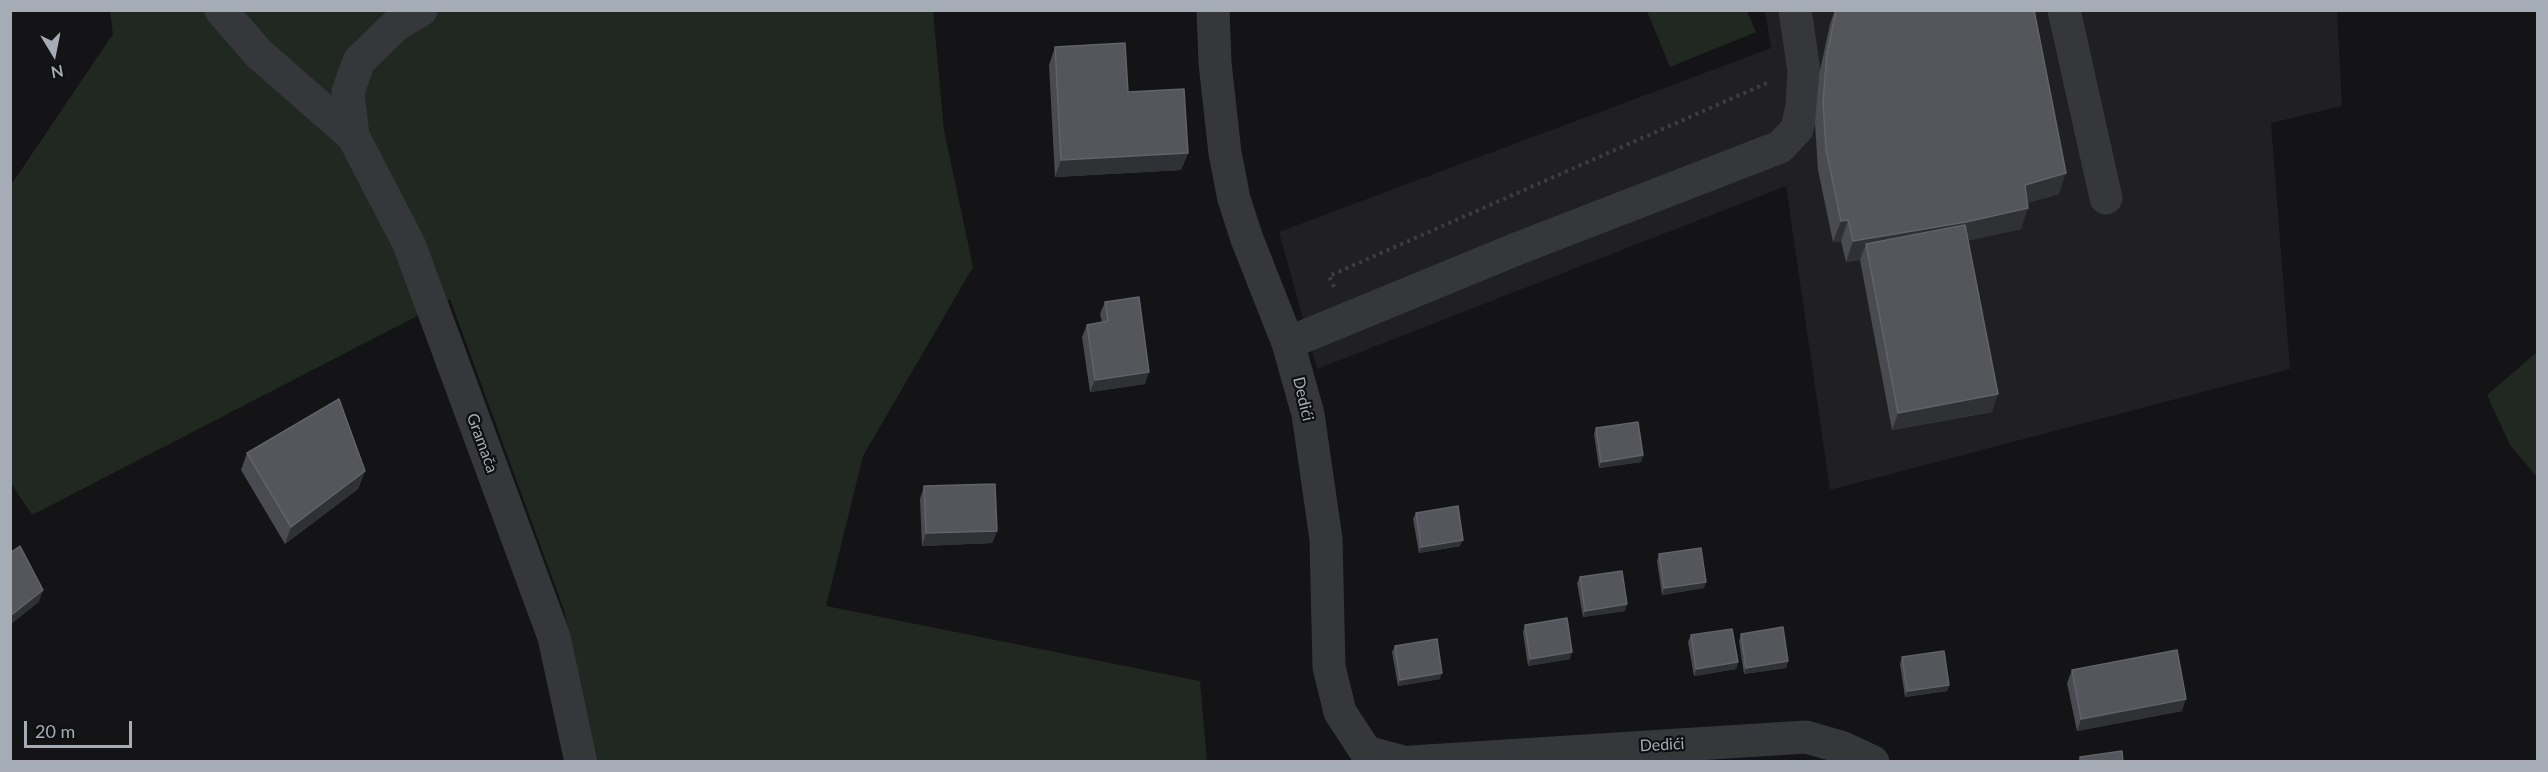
<!DOCTYPE html>
<meta charset="utf-8">
<style>
body{margin:0}
#map{position:relative;width:2548px;height:772px;overflow:hidden;background:#141416;font-family:Lato,sans-serif}
canvas{display:block}
.frame{position:absolute;inset:0;border:12px solid #a6acb6;pointer-events:none}
.north{position:absolute;left:24px;top:24px;width:60px;height:60px;-webkit-text-stroke:4px #0f0f11;paint-order:stroke;rotate:170deg;font-size:16px;font-weight:700;line-height:24px;text-align:center;color:#a6acb6}
.north::after{content:'';display:block;margin:auto;width:21px;height:27px;background:#a6acb6;clip-path:polygon(50% 0,100% 100%,50% 72%,0 100%)}
.scale{position:absolute;left:24px;top:721px;width:108px;height:27px;box-sizing:border-box;border:3px solid #a6acb6;border-top:0;padding-left:8px;font-size:18px;line-height:21px;white-space:nowrap;color:#a6acb6;-webkit-text-stroke:4px #0f0f11;paint-order:stroke}
</style>
<div id="map">
<canvas width="2548" height="772"></canvas>
<div class="frame"></div>
<div class="north">N</div>
<div class="scale">20 m</div>
</div>
<script>
const g = document.querySelector('canvas').getContext('2d');
g.lineJoin = 'round';
function paint(path, color) { g.fillStyle = color; g.fill(path, 'evenodd'); }
const shape = rows => new Path2D(rows.map(r => 'M' + r).join(''));
function trace(path, color, width, dash) { g.strokeStyle = color; g.lineWidth = width; g.lineCap = dash ? 'butt' : 'round'; g.setLineDash(dash || []); g.stroke(path); }
function drawText(font, color, halo, rows, align = 'center') {
  g.font = font + ' Lato,sans-serif'; g.lineWidth = 4.5; g.setLineDash([]); g.textBaseline = 'middle'; g.strokeStyle = halo; g.fillStyle = color; for (const [text, x, y, turn = 0] of rows) {
    g.save(); g.translate(x, y); g.rotate((+turn || 0) * Math.PI / 180); g.textAlign = isNaN(turn) ? turn : align; if (halo) g.strokeText(text, 0, 0); g.fillText(text, 0, 0); g.restore();
  }
}
const built = shape([
 [1765,11,2337,11,2342,106,2271,123,2290,369,1830,490,1786,186,1317,369,1279,232,1771,48]
]);
const green = shape([
 [110,11,933,11,944,130,973,267,863,456,826,606,1200,681,1207,761,598,761,564,610,450,299,32,515,11,483,11,185,113,34],
 [1647,11,1747,11,1756,32,1670,67],
 [2537,352,2537,477,2510,445,2487,395]
]);
const path = shape([
 [1334,287,1329,276,1767,83]
]);
const minor = shape([
 [221,10,258,53,353,136,409,244,554,637,581,762],
 [1213,10,1215,63,1225,153,1234,199,1247,239,1288,343,1308,414,1326,539,1329,667,1340,712,1366,752,1403,762],
 [2064,10,2106,198],
 [353,136,348,92,359,61,395,26,421,10],
 [1288,343,1519,248,1780,147,1797,129,1802,107,1804,71,1795,10],
 [1411,762,1806,737,1841,747,1873,762]
]);
const wall = shape([
 [1835,10,2034,10,2059,194,2027,203,2021,229,1968,240,1992,412,1892,430,1860,260,1846,262,1841,241,1833,242,1818,170,1815,123,1819,75,1830,24],
 [1055,47,1128,92,1188,153,1181,170,1055,177,1049,65],
 [1105,302,1145,384,1090,392,1082,337,1087,325,1102,322,1100,314],
 [1596,428,1643,455,1641,462,1599,468,1594,434],
 [247,453,365,471,358,489,285,544,241,470],
 [924,486,997,531,992,543,922,546,920,499],
 [1416,513,1460,546,1419,553,1413,519],
 [1659,554,1704,588,1662,595,1657,561],
 [1580,577,1625,611,1583,617,1577,583],
 [1525,625,1570,659,1528,666,1523,632],
 [1741,634,1788,661,1786,668,1744,674,1739,641],
 [1691,635,1738,662,1736,669,1694,676,1688,642],
 [1395,646,1440,679,1398,686,1392,652],
 [1902,657,1949,685,1947,691,1905,697,1900,664],
 [2072,670,2182,711,2077,731,2067,683]
]);
const shadedWall = shape([
 [1188,153,1181,170,1055,177,1061,160],
 [2066,173,2059,194,2017,206,2025,185],
 [2028,208,2021,229,1959,243,1866,244,1860,260,1846,262,1853,241],
 [1848,220,1841,241,1833,242,1841,221],
 [1149,372,1145,384,1090,392,1095,380],
 [1998,394,1992,412,1892,430,1898,413],
 [1643,455,1641,462,1599,468,1601,462],
 [365,471,358,489,285,544,291,527],
 [997,531,992,543,922,546,926,533],
 [1463,540,1460,546,1419,553,1421,547],
 [1706,582,1704,588,1662,595,1664,588],
 [43,590,39,602,10,625,10,616],
 [1627,604,1625,611,1583,617,1585,611],
 [1572,652,1570,659,1528,666,1530,659],
 [1788,661,1786,668,1744,674,1746,668],
 [1738,662,1736,669,1694,676,1696,669],
 [1442,673,1440,679,1398,686,1400,680],
 [1949,685,1947,691,1905,697,1907,691],
 [2186,699,2182,711,2077,731,2081,719]
]);
const building = shape([
 [1836,10,2034,10,2066,173,2025,185,2028,208,1966,222,1853,241,1848,220,1841,221,1826,149,1823,102,1827,54,1836,10],
 [1125,43,1128,92,1184,89,1188,153,1061,160,1055,47,1125,43],
 [1965,225,1998,394,1898,413,1866,244,1965,225],
 [1139,297,1149,372,1095,380,1087,325,1108,321,1105,302,1139,297],
 [339,399,365,471,291,527,247,453,339,399],
 [1638,422,1643,455,1601,462,1596,428,1638,422],
 [995,484,997,531,926,533,924,486,995,484],
 [1458,506,1463,540,1421,547,1416,513,1458,506],
 [20,546,43,590,10,616,10,553,20,546],
 [1701,548,1706,582,1664,588,1659,554,1701,548],
 [1622,571,1627,604,1585,611,1580,577,1622,571],
 [1567,618,1572,652,1530,659,1525,625,1567,618],
 [1783,627,1788,661,1746,668,1741,634,1783,627],
 [1732,629,1738,662,1696,669,1691,635,1732,629],
 [1437,639,1442,673,1400,680,1395,646,1437,639],
 [2177,650,2186,699,2081,719,2072,670,2177,650],
 [1944,651,1949,685,1907,691,1902,657,1944,651],
 [2122,751,2123,762,2080,762,2080,757,2122,751]
]);
const streetNames = [
 ["Dedići",1303,399,77],
 ["Gramača",482,443,70],
 ["Dedići",1662,745,-3]
];
paint(built, '#202023');
paint(green, '#202821');
trace(path, '#3b3e42', 4, [3, 4.5]);
trace(minor, '#35373b', 33);
paint(wall, '#4a4b51');
paint(shadedWall, '#303135');
paint(building, '#54565c');
trace(building, '#61636a', 1.5);
drawText('16px', '#a6acb6', '#0f0f11', streetNames);
</script>
